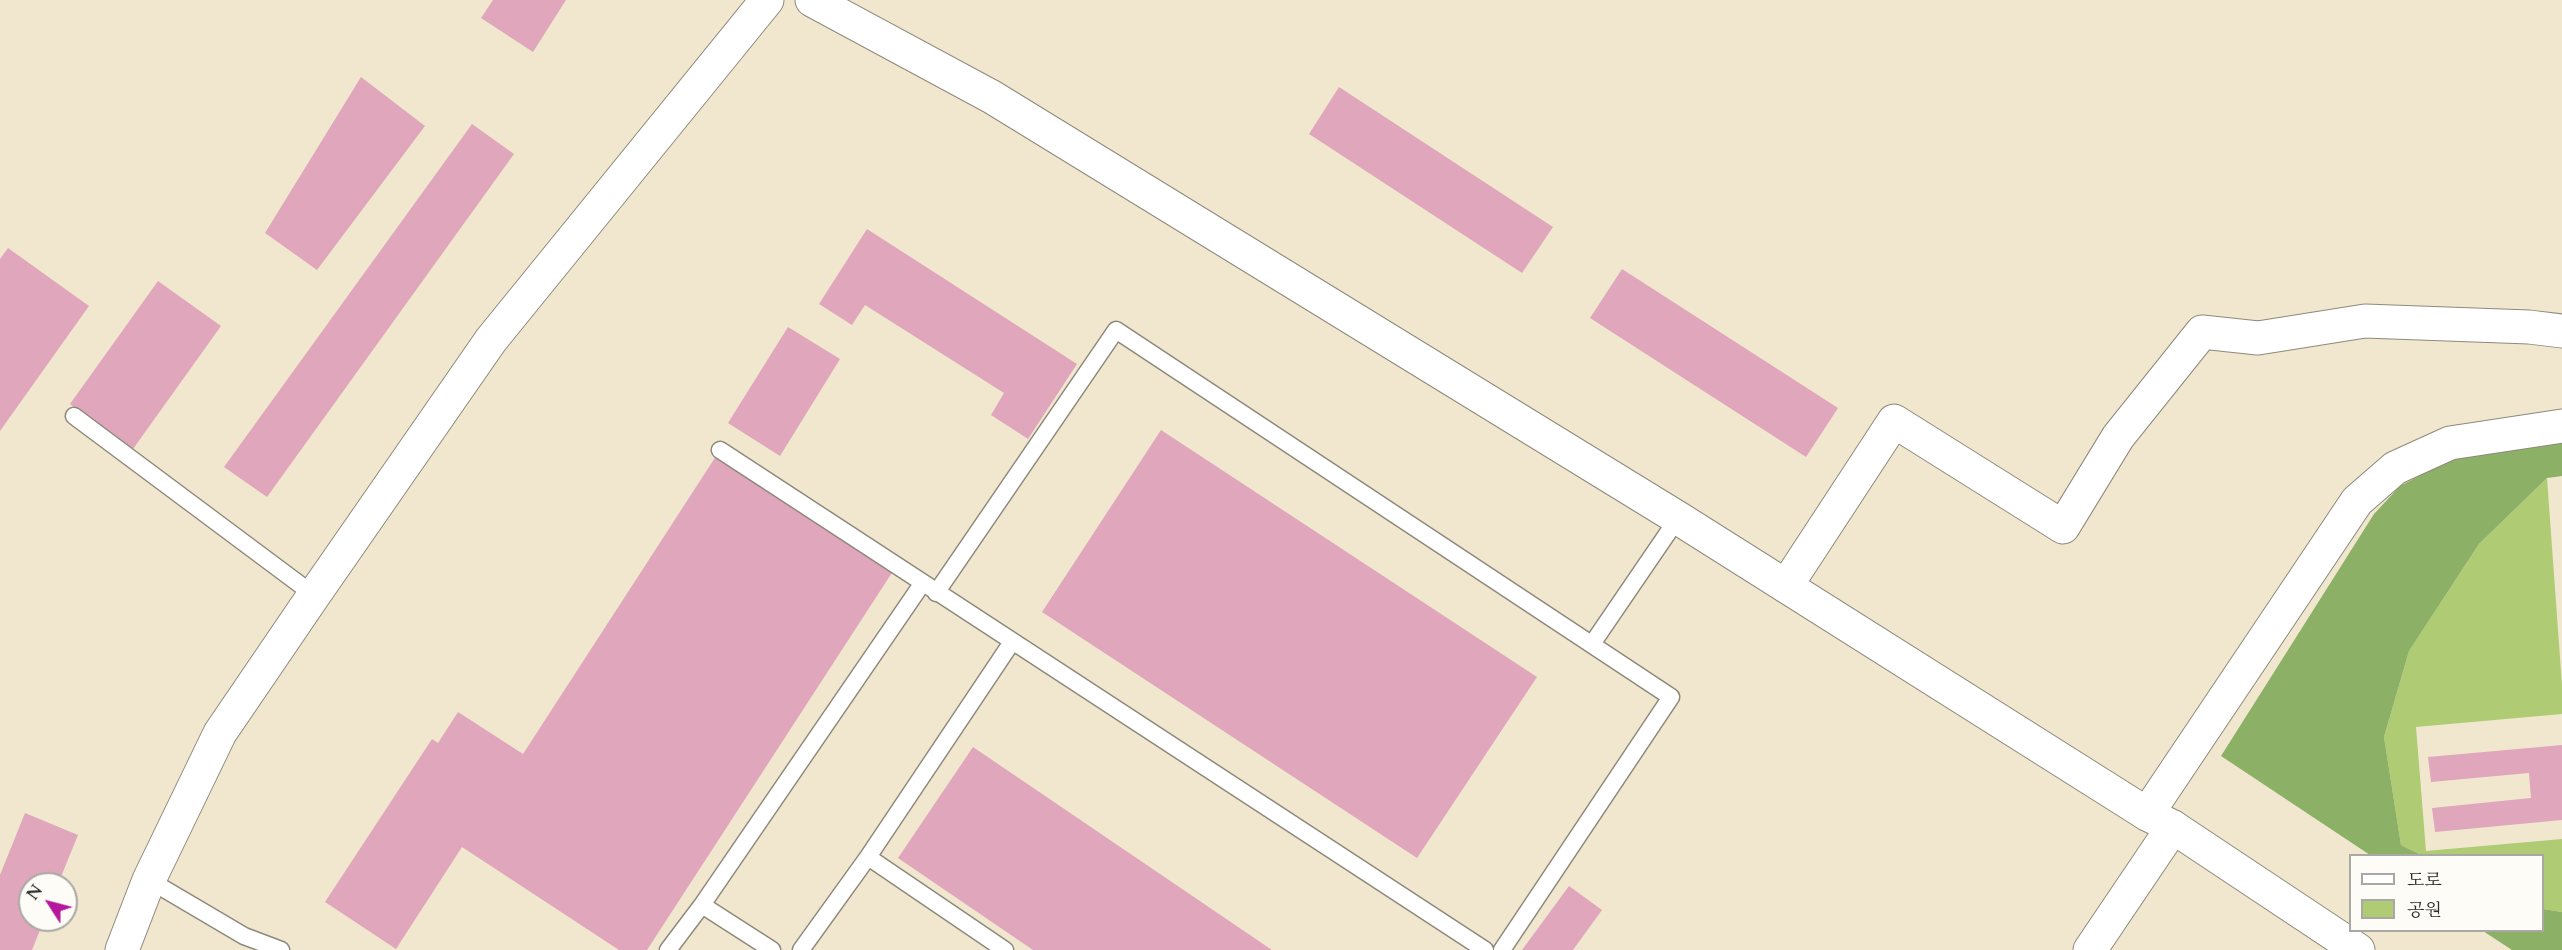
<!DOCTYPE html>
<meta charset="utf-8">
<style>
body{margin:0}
#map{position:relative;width:2562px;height:950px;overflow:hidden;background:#f0e7ce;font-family:Cardo,"Noto Serif KR",serif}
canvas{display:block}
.legend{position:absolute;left:2349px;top:854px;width:195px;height:78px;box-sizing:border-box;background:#fdfcf7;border:2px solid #a9a8a5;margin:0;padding:8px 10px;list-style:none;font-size:18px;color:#2b2b2b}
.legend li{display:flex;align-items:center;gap:12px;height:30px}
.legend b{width:30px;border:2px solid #a9a8a5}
.north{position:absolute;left:18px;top:872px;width:60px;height:60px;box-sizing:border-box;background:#fdfcf7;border:2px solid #a9a8a5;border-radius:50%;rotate:306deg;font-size:16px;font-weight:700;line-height:24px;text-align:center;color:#2b2b2b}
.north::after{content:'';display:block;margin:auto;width:21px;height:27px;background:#b5179e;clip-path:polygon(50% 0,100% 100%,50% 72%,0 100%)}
</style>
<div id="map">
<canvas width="2562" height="950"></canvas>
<ul class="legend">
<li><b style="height:8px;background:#fff"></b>도로</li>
<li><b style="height:16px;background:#afcc74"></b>공원</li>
</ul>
<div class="north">N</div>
</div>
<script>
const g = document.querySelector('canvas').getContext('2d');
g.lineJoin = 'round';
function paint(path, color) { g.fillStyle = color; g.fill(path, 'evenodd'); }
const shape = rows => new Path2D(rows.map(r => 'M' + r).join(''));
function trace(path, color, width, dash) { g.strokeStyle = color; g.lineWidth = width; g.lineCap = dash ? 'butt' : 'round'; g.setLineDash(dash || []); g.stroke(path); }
const green = shape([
 [2547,478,2562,685,2562,714,2416,727,2426,851,2562,839,2562,912,2543,909,2542,856,2421,855,2401,845,2384,737,2409,651,2479,544]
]);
const forest = shape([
 [2562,441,2562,476,2547,478,2479,544,2409,651,2384,737,2401,845,2421,855,2370,855,2221,756,2374,514,2400,486,2455,457],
 [2543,909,2562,912,2562,950,2512,950,2483,931,2542,930]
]);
const building = shape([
 [493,0,566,0,533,52,481,18],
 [361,77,425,126,317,270,265,233],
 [1339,87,1553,227,1522,273,1309,134],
 [472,124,514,154,267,497,224,467],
 [867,229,1077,364,1028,439,991,415,1004,393,865,305,852,325,819,304],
 [8,248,89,306,0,431,0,259],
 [1622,269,1838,408,1806,457,1590,318],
 [158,281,221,326,133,449,70,404],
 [788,327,840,359,780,456,728,423],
 [1161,430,1537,677,1417,858,1042,612],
 [720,450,897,565,647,950,619,950,462,847,396,949,325,902,432,739,438,743,458,712,523,754],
 [2562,745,2562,820,2435,832,2432,808,2531,798,2529,773,2431,782,2428,757],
 [973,747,1272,950,1033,950,898,858],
 [25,813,78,835,58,884,30,884,30,920,44,920,32,950,0,950,0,875],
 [1569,886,1602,910,1573,950,1522,950]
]);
const lane = shape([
 [74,416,314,595],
 [720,450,1485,950],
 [936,593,1116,330,1671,697,1502,950],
 [1592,644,1678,518],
 [868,857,1012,642],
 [149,880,244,936,281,950],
 [702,905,922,584],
 [668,950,702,905,772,950],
 [801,950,868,857,1005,950]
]);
const street = shape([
 [1786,586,1894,421,2063,527,2118,437,2202,332,2258,338,2365,321,2529,327,2562,331],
 [2147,814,2357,501,2395,468,2450,443,2562,426],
 [2090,950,2173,827]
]);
const secondary = shape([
 [812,0,992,97,1678,518,2147,814,2173,827,2358,950],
 [122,950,149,880,220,733,314,595,491,340,767,0]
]);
paint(green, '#afcc74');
paint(forest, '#8bb066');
paint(building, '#e0a6bc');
trace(lane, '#8e897c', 19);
trace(street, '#8e897c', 35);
trace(secondary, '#8e897c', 35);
trace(lane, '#fff', 16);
trace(street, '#fff', 33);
trace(secondary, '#fff', 33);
</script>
